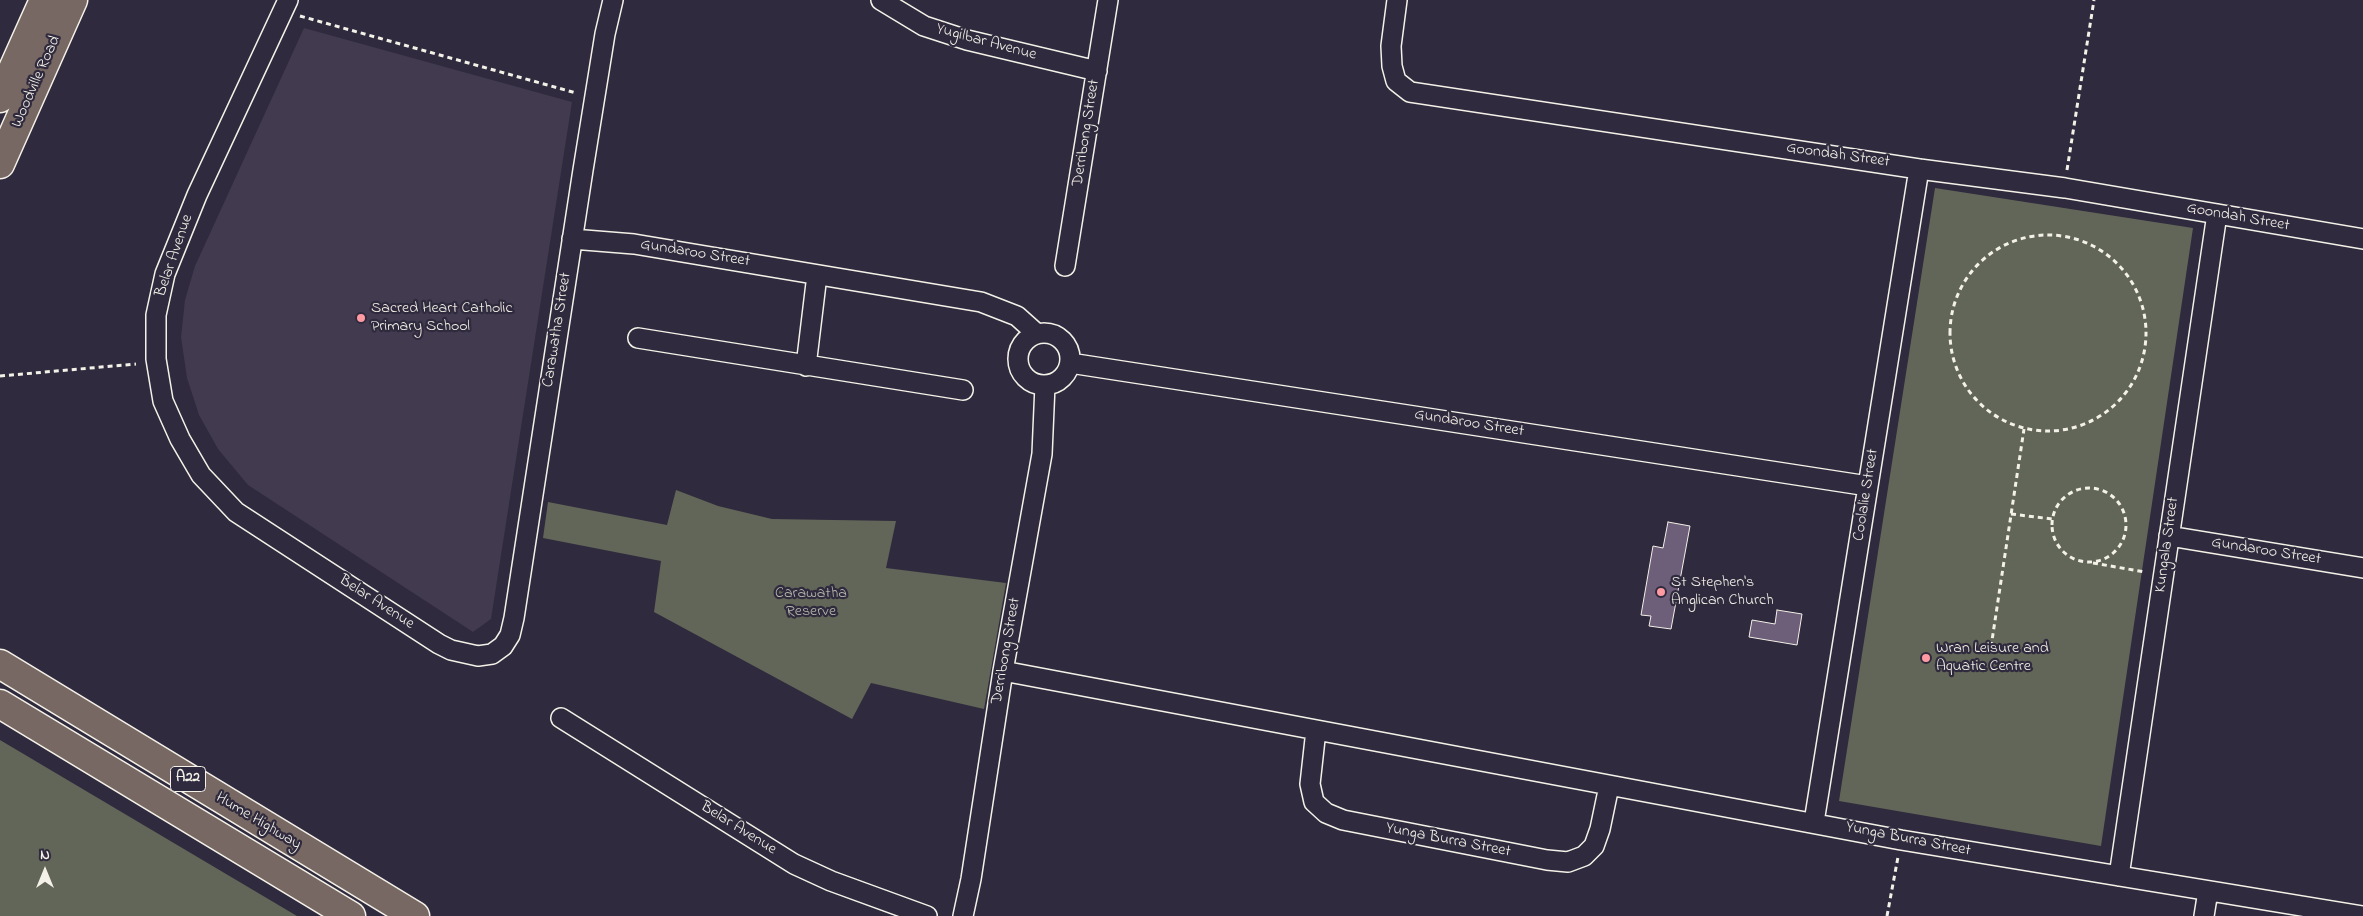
<!DOCTYPE html>
<style>
body{margin:0}
#map{position:relative;width:2363px;height:916px;overflow:hidden;background:#2f2a3d;font-family:"Indie Flower",sans-serif}
canvas{display:block}
.north{position:absolute;left:20px;top:846px;width:50px;height:50px;-webkit-text-stroke:4px #2f2a3d;paint-order:stroke;rotate:0deg;font-size:14px;font-weight:700;line-height:20px;text-align:center;color:#f4f1e8}
.north::after{content:'';display:block;margin:auto;width:18px;height:22px;background:#f4f1e8;clip-path:polygon(50% 0,100% 100%,50% 72%,0 100%)}
</style>
<div id="map">
<canvas width="2363" height="916"></canvas>
<div class="north">N</div>
</div>
<script>
const g = document.querySelector('canvas').getContext('2d');
g.lineJoin = 'round';
function paint(path, color) { g.fillStyle = color; g.fill(path, 'evenodd'); }
const shape = rows => new Path2D(rows.map(r => 'M' + r).join(''));
function trace(path, color, width, dash) { g.strokeStyle = color; g.lineWidth = width; g.lineCap = dash ? 'butt' : 'round'; g.setLineDash(dash || []); g.stroke(path); }
function drawText(font, color, halo, rows, align = 'center') {
  g.font = font + ' "Indie Flower",sans-serif'; g.lineWidth = 4.5; g.setLineDash([]); g.textBaseline = 'middle'; g.strokeStyle = halo; g.fillStyle = color; for (const [text, x, y, turn = 0] of rows) {
    g.save(); g.translate(x, y); g.rotate((+turn || 0) * Math.PI / 180); g.textAlign = isNaN(turn) ? turn : align; if (halo) g.strokeText(text, 0, 0); g.fillText(text, 0, 0); g.restore();
  }
}
const built = shape([
 [304,28,572,102,491,619,473,632,248,485,218,449,199,415,187,378,181,337,185,300,195,266]
]);
const green = shape([
 [1935,188,2193,228,2101,846,1839,801],
 [676,490,718,506,772,519,896,521,886,568,1006,583,984,709,871,683,852,719,654,612,661,561,543,538,548,502,667,525],
 [0,740,297,916,0,916]
]);
const building = shape([
 [1668,522,1690,526,1671,629,1649,626,1651,616,1641,615,1653,546,1663,548,1668,522],
 [1777,610,1802,614,1797,645,1749,637,1752,620,1775,624,1777,610]
]);
const path = shape([
 [300,16,576,93],
 [2067,170,2094,0],
 '1950 333a98 98 0 1 1 196 0a98 98 0 1 1-196 0Z',
 [0,376,136,364],
 '2052 525a37 37 0 1 1 74 0a37 37 0 1 1-74 0Z',
 [2011,514,2052,519],
 [2093,563,2145,572],
 [1991,647,2024,429],
 [1887,916,1898,857]
]);
const street = shape([
 [288,0,197,195,165,274,156,315,156,359,163,401,180,439,201,475,236,512,439,644,451,650,478,656,492,654,503,646,510,635,514,618,583,170,605,34,613,0],
 [881,0,924,26,967,40,1097,71],
 [1397,0,1391,46,1392,66,1396,81,1410,92,1919,169,2065,188,2363,239],
 [572,239,634,244,981,302,1017,316,1036,333],
 [1065,266,1108,0],
 '1018 359a26 26 0 1 1 52 0a26 26 0 1 1-52 0Z',
 [638,338,963,390],
 [1070,363,1868,486],
 [806,366,817,275],
 [2169,536,2363,568],
 [1003,671,1901,840,2362,916],
 [561,718,794,864,831,881,927,916],
 [1316,730,1310,784,1314,802,1326,813,1343,820,1547,860,1568,862,1584,856,1594,846,1600,829,1609,786],
 [1814,822,1919,169],
 [2119,876,2217,214],
 [963,916,971,879,1003,671,1042,454,1045,385],
 [2204,916,2208,891]
]);
const primary = shape([
 [0,98,44,0],
 [0,164,73,0]
]);
const highway = shape([
 [0,664,415,916],
 [0,704,351,916]
]);
const markers = [
 [361,318,5,"#ff9aa2"],
 [1661,592,5,"#ff9aa2"],
 [1926,658,5,"#ff9aa2"]
];
const shields = [
 [188,779,35]
];
const shieldNames = [
 ["A22",188,779]
];
const streetNames = [
 ["Yugilbar Avenue",986,43,15],
 ["Woodville Road",37,82,-66],
 ["Derribong Street",1087,133,-81],
 ["Goondah Street",1838,156,8],
 ["Goondah Street",2238,218,10],
 ["Gundaroo Street",695,254,9],
 ["Belar Avenue",175,256,-71],
 ["Carawatha Street",558,330,-81],
 ["Gundaroo Street",1469,424,9],
 ["Coolalie Street",1867,495,-81],
 ["Kungala Street",2168,545,-82],
 ["Gundaroo Street",2266,552,9],
 ["Belar Avenue",376,603,33],
 ["Derribong Street",1007,651,-80],
 ["Hume Highway",258,822,31],
 ["Belar Avenue",738,829,32],
 ["Yunga Burra Street",1908,840,11],
 ["Yunga Burra Street",1448,841,11]
];
const poiNames = [
 ["Sacred Heart Catholic",371,309],
 ["Primary School",371,327],
 ["St Stephen's",1671,583],
 ["Anglican Church",1671,601],
 ["Wran Leisure and",1936,649],
 ["Aquatic Centre",1936,667]
];
const parkNames = [
 ["Carawatha",811,594],
 ["Reserve",811,612]
];
paint(built, '#423a4f');
paint(green, '#626658');
paint(building, '#6d5e79');
trace(building, '#f4f1e8', 1);
trace(street, '#f4f1e8', 22);
trace(primary, '#f4f1e8', 31);
trace(highway, '#f4f1e8', 31);
trace(path, '#f4f1e8', 3, [5, 4]);
trace(street, '#2f2a3d', 19);
trace(primary, '#776864', 28);
trace(highway, '#776864', 28);
for (const [x, y, r, color] of markers) { const dot = new Path2D(); dot.arc(x, y, r, 0, 2 * Math.PI); g.fillStyle = color; g.fill(dot); trace(dot, '#2f2a3d', 2); }
for (const [x, y, w] of shields) { const box = new Path2D(); box.roundRect(x - w / 2, y - 12.5, w, 25, 4); g.fillStyle = '#2f2a3d'; g.fill(box); trace(box, '#f4f1e8', 1); }
drawText('bold 15px', '#f4f1e8', null, shieldNames);
drawText('16px', '#f4f1e8', '#2f2a3d', streetNames);
drawText('16px', '#f4f1e8', '#2f2a3d', poiNames, 'left');
drawText('16px', '#bab9ae', '#2f2a3d', parkNames);
</script>
